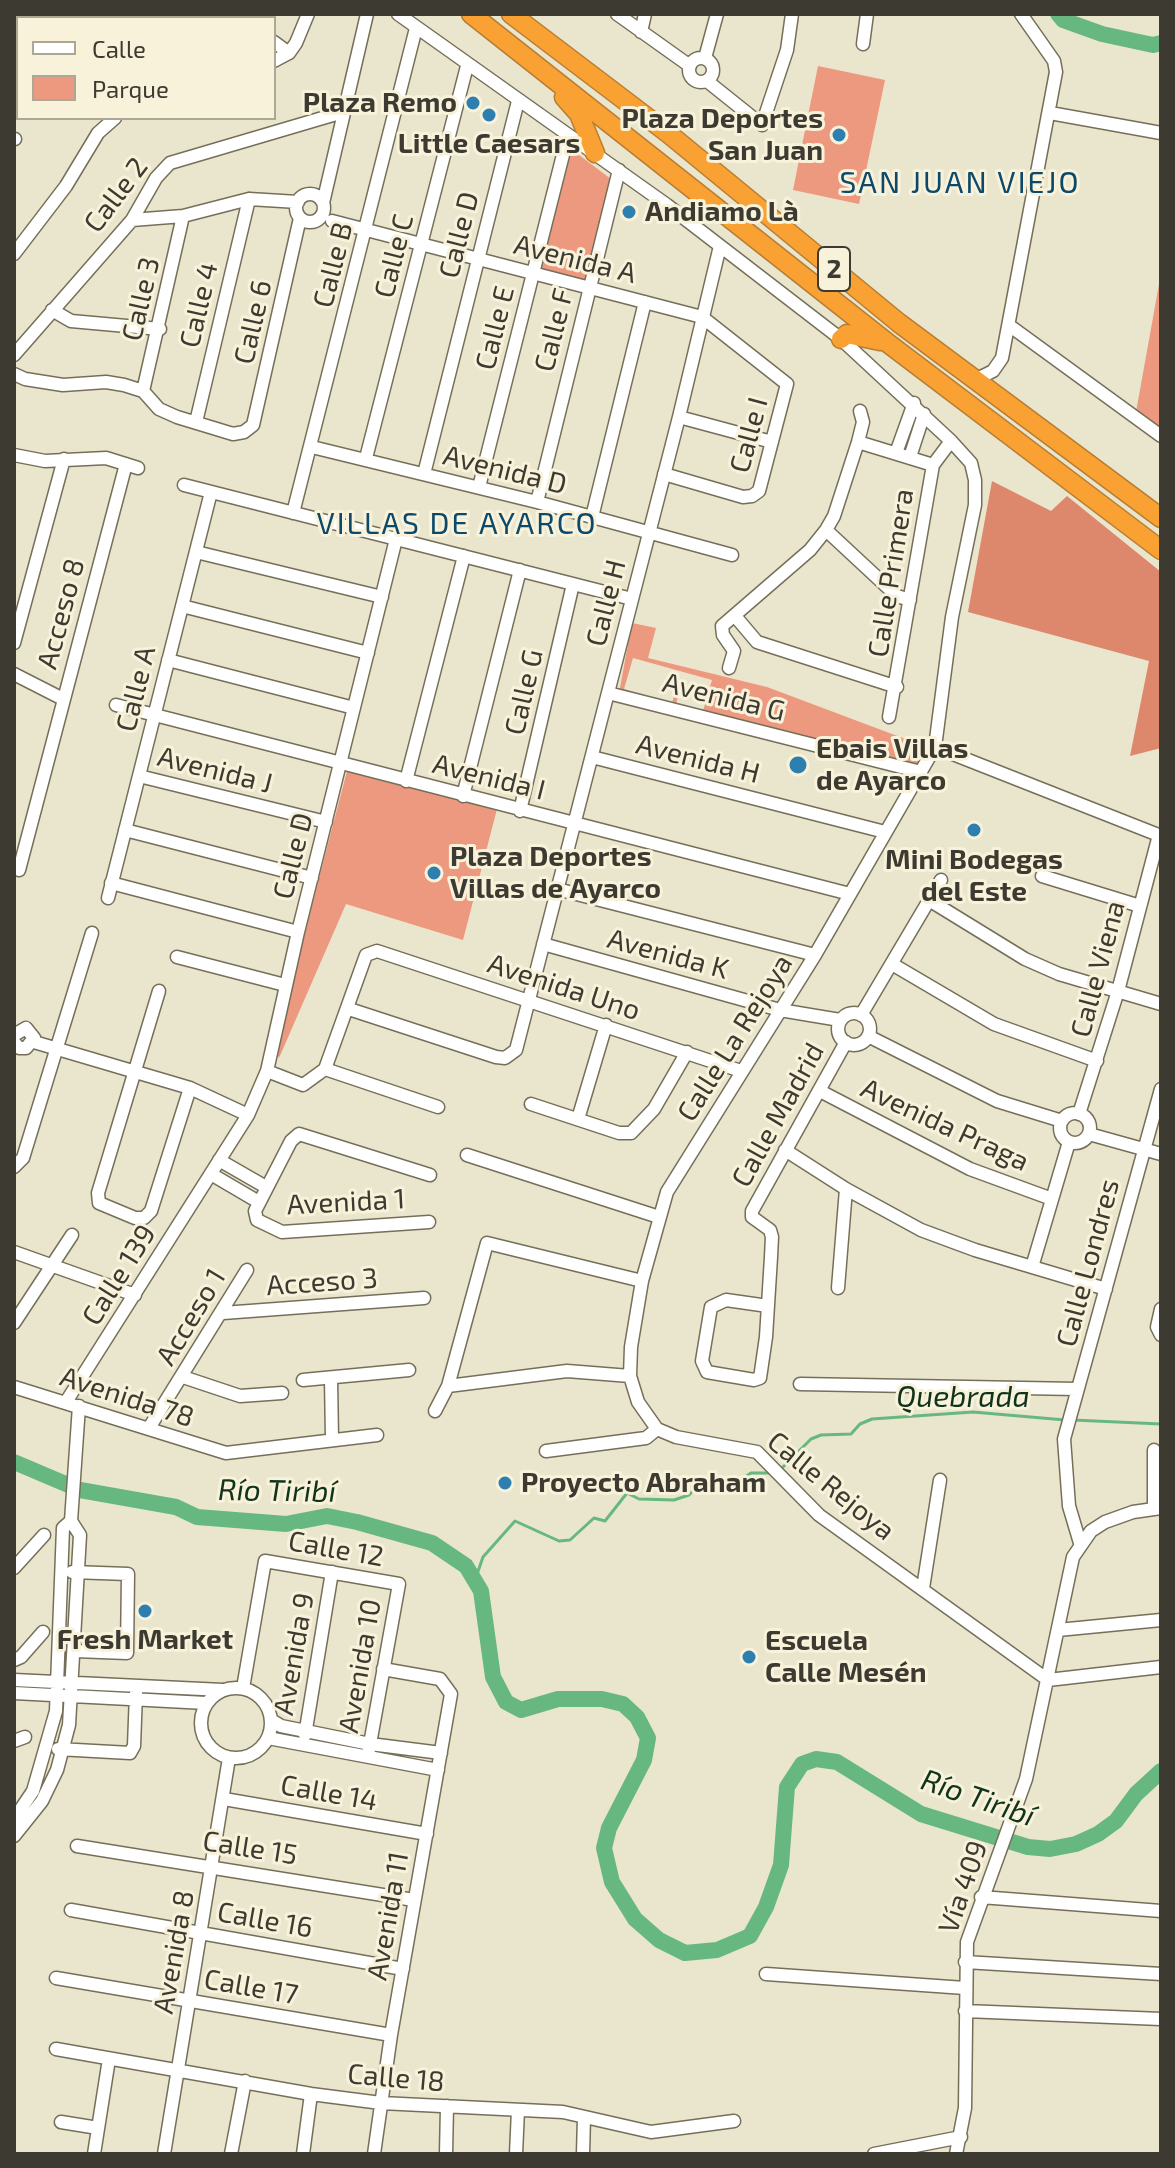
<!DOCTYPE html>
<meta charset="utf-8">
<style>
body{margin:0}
#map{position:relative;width:1175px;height:2168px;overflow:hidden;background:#eae5cd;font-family:"Exo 2",sans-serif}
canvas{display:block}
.frame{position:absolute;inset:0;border:16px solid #3c3a31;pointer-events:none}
.legend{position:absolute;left:16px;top:16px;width:260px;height:104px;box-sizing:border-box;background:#f8f2da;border:2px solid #ada896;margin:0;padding:10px 14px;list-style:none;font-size:24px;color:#3c3a31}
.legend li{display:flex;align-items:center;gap:16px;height:40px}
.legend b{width:40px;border:2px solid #ada896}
</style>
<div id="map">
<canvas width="1175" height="2168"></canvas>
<div class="frame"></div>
<ul class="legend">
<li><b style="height:10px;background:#fff"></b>Calle</li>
<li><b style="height:22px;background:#ed997f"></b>Parque</li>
</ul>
</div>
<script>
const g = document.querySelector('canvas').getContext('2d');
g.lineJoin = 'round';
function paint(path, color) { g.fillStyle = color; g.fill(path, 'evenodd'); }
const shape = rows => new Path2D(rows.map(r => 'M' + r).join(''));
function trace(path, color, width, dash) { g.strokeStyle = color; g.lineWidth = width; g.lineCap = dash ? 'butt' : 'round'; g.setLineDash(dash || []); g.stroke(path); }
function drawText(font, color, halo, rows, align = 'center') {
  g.font = font + ' "Exo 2",sans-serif'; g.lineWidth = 6; g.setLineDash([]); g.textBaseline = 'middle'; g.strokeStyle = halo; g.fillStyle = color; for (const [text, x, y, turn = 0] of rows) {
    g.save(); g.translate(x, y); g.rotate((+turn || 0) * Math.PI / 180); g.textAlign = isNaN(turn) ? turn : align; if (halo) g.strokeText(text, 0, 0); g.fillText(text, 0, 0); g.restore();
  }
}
const green = shape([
 [818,66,885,80,859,204,793,190],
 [571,149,611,179,585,281,541,269],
 [1161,273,1161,432,1136,412],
 [632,623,656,628,648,658,767,687,924,746,918,768,619,693],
 [633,658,712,680,703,711,676,704,678,697,674,696,672,703,624,689],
 [347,771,497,809,463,940,346,904,279,1058,275,1047]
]);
const forest = shape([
 [992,481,1051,511,1067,496,1161,572,1161,748,1130,756,1149,661,968,612]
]);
const stream = shape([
 [1073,1420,1161,1424],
 [782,1468,811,1439,821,1435,851,1434,860,1424,872,1419,973,1412,1065,1420],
 [475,1580,483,1557,515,1521,559,1541,570,1540,594,1518,605,1521,627,1493,639,1499,674,1500,689,1495,700,1484,736,1483,751,1473,773,1473]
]);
const river = shape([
 [1058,14,1063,20,1102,34,1153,45,1161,43],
 [14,1462,80,1490,176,1507,197,1517,286,1524,327,1516,357,1522,432,1543,466,1566,481,1591,493,1677,506,1702,521,1710,558,1699,602,1699,623,1704,637,1717,648,1738,644,1760,609,1828,604,1848,612,1882,635,1919,659,1940,685,1953,717,1950,750,1936,766,1907,781,1865,787,1787,802,1764,816,1759,837,1762,921,1814,1028,1847,1050,1849,1076,1844,1098,1834,1116,1821,1136,1794,1161,1771]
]);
const minor = shape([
 [127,14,129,18],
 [236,14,242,18],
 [398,14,667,205,841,339,951,441,971,463,975,480,975,505,952,617,935,747,815,955,667,1192,642,1281,631,1347,630,1376,638,1402,657,1429,676,1437,757,1452,819,1515,1048,1680,1161,1667],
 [617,14,690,66],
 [641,32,645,14],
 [274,42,289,53],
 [863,44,867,14],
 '689 70a12 12 0 1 1 24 0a12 12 0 1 1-24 0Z',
 [705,58,717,14],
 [274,61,289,53,296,43,308,14],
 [14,63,18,65],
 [707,81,762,125,787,50,792,14],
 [1050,113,1161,133],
 [14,139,15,139],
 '296 208a14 14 0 1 1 28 0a14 14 0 1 1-28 0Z',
 [323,203,367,14],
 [132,220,183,216,249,199,298,202],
 [332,221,702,317,787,384,759,491,752,496,743,497,664,474],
 [14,254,66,186,98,133,115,118],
 [52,310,71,321,160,329],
 [1010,326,1161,436],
 [14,355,132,220,156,178,170,163,343,112],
 [14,374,25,379,63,385,106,382,124,385,143,391,159,409,177,417,233,434,244,432,253,425,300,218],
 [977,379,993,371,1002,358,1056,72,1054,61,1021,14],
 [143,391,183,216],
 [679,417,772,442],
 [196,422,249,199],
 [858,442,933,465],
 [312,447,537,502,732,555],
 [896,453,914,403],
 [14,455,45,461,106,458,138,468],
 [910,457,924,414],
 [366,458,467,66],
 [424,474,518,101],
 [184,485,632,599],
 [479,487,568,135],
 [537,502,619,170],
 [293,513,416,28],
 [592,517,645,302],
 [826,530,897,596,910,600],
 [196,552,382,597],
 [182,606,368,653],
 [735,616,757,642,897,687],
 [14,643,64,459],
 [168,660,354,708],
 [729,668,734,651,723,635,722,626,810,550,826,530,834,516,858,442,863,422,860,411],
 [14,674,63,699],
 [608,693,921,772],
 [116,705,850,894],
 [889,717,933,465,951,441],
 [935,747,1161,836],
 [592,757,885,832],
 [139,776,326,822],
 [406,781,464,556],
 [463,796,520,570],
 [520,811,573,584],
 [125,830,312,878],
 [19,870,126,464],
 [1042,876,1140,906],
 [111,883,298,932],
 [557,889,815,955],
 [108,898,211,492],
 [929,900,1025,959,1059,974,1161,1004],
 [543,944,780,1010,840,1020],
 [177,957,285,985],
 [892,964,994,1024,1097,1061],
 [159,991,98,1193,99,1203,135,1218,144,1218,151,1211,190,1088],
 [349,1009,496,1057,505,1058,516,1050,679,417,720,246],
 '838 1029a16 16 0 1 1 32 0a16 16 0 1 1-32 0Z',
 [861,1015,941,880],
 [14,1035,26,1028,34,1038,26,1048,19,1048,14,1042],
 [868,1036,997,1101,1062,1121],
 [34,1042,190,1088,248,1115],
 [325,1069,366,955,377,951,741,1071],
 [267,1071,303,1085,325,1069,438,1107],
 [820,1091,970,1169,1052,1199],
 [531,1104,619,1133,631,1133,654,1109,687,1052],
 '1060 1128a15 15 0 1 1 30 0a15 15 0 1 1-30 0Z',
 [1079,1114,1118,991,1159,835],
 [578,1119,606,1025],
 [1089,1134,1161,1154],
 [785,1150,846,1189,921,1230,975,1250,1106,1289],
 [467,1155,659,1217],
 [219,1160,266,1187],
 [14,1167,23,1158,92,933],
 [211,1174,257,1201],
 [429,1222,282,1232,257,1220,255,1211,291,1141,299,1134,430,1175],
 [14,1252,135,1295],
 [1032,1267,1069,1142],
 [838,1288,846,1189],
 [768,1306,726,1300,711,1307,702,1361,707,1372,754,1380,760,1378,766,1337,771,1257,772,1237,770,1230,752,1217,752,1211,846,1042],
 [1161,1309,1157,1327,1161,1335],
 [223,1313,424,1298],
 [14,1323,72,1235],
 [630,1376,567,1371,448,1386,487,1243,642,1281],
 [183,1377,240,1396,282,1393],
 [331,1378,332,1440],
 [303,1380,409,1370],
 [800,1384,1077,1389],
 [14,1387,226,1453,377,1435],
 [66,1402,248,1115,267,1071,298,932,396,539],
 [435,1411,448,1386],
 [149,1428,247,1270],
 [546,1451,646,1438,657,1429],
 [1154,1508,1154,1450],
 [1080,1543,1069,1506,1064,1439,1161,1089],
 [14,1568,44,1535],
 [72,1572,128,1574,127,1653,75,1651],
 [923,1588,940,1480],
 [1058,1630,1161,1620],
 [14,1660,21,1657,43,1632],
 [14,1680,223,1690],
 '201 1723a35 35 0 1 1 70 0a35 35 0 1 1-70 0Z',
 [243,1688,265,1561,399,1584,368,1755],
 [14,1693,206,1703],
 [271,1720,281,1726,370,1744,441,1753],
 [305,1735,332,1572],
 [268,1738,438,1770],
 [14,1741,25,1737],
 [58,1749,130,1753,134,1746,136,1693],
 [224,1799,427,1834],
 [14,1819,33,1791,56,1711,63,1528,71,1521,79,1406],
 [14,1836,42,1801,57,1770,69,1725,80,1535,71,1521],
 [77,1846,414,1900],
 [981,1897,1161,1911],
 [71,1910,403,1969],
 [965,1962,1161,1974],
 [766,1974,965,1988],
 [56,1978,391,2035],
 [965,2011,1161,2019],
 [56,2049,311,2094,381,2103,563,2112,651,2132,734,2121],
 [61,2122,98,2128],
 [94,2154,109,2059],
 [164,2154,229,1758],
 [231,2154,245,2081],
 [303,2154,311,2094],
 [374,2154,391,2035,451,1694,440,1679,383,1669],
 [446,2154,447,2106],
 [516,2154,518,2110],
 [583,2154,584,2117],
 [874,2154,961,2137],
 [956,2154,965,2108,967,1942,1026,1779,1073,1557,1091,1531,1105,1522,1133,1512,1161,1508]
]);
const highway = shape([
 [471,14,889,344,1161,550],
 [511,14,669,134,899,323,1161,518],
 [564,97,579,114,595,153],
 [841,339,847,334,880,341]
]);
const markers = [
 [473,103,8,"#2c7faf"],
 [489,115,8,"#2c7faf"],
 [839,135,8,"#2c7faf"],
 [629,212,8,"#2c7faf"],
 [798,765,10,"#2c7faf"],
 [974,830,8,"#2c7faf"],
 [434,873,8,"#2c7faf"],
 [505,1483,8,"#2c7faf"],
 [145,1611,8,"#2c7faf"],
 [749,1657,8,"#2c7faf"]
];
const shields = [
 [834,269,32]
];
const shieldNames = [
 ["2",834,269]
];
const poiNames = [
 ["Plaza Remo",457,103,"right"],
 ["Plaza Deportes",823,119,"right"],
 ["San Juan",823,151,"right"],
 ["Little Caesars",489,144,"center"],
 ["Andiamo Là",645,212],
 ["Ebais Villas",816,749],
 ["de Ayarco",816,781],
 ["Plaza Deportes",450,857],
 ["Villas de Ayarco",450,889],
 ["Mini Bodegas",974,860,"center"],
 ["del Este",974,892,"center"],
 ["Proyecto Abraham",521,1483],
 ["Fresh Market",145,1640,"center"],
 ["Escuela",765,1641],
 ["Calle Mesén",765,1673]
];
const streetNames = [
 ["Calle 2",116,195,-53],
 ["Calle D",459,235,-76],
 ["Calle C",394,256,-76],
 ["Avenida A",575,259,14],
 ["Calle B",333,265,-76],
 ["Calle 3",141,299,-77],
 ["Calle 4",199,305,-77],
 ["Calle 6",253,322,-77],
 ["Calle E",495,328,-76],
 ["Calle F",554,330,-76],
 ["Calle I",749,435,-75],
 ["Avenida D",505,470,14],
 ["Calle Primera",891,573,-81],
 ["Calle H",606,603,-76],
 ["Acceso 8",61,614,-75],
 ["Calle A",136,689,-76],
 ["Calle G",524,692,-77],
 ["Avenida G",724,697,14],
 ["Avenida H",698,759,14],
 ["Avenida J",215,770,14],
 ["Avenida I",489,777,14],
 ["Calle D",293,856,-76],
 ["Avenida K",668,954,15],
 ["Calle Viena",1098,969,-75],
 ["Avenida Uno",564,987,18],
 ["Calle La Rejoya",735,1038,-58],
 ["Calle Madrid",778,1115,-61],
 ["Avenida Praga",945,1125,25],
 ["Avenida 1",346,1202,-3],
 ["Calle Londres",1088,1263,-75],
 ["Calle 139",119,1275,-58],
 ["Acceso 3",322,1282,-4],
 ["Acceso 1",191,1317,-59],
 ["Avenida 78",127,1397,18],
 ["Calle Rejoya",831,1486,39],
 ["Calle 12",336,1549,10],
 ["Avenida 9",294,1654,-80],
 ["Avenida 10",360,1666,-80],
 ["Calle 14",329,1793,10],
 ["Calle 15",250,1848,9],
 ["Vía 409",963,1887,-71],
 ["Avenida 11",388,1916,-80],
 ["Calle 16",265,1920,10],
 ["Avenida 8",174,1952,-80],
 ["Calle 17",251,1987,10],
 ["Calle 18",396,2078,5]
];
const neighbourhoodNames = [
 ["SAN JUAN VIEJO",960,183],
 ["VILLAS DE AYARCO",457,524]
];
const waterNames = [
 ["Quebrada",963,1397],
 ["Río Tiribí",277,1491,1],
 ["Río Tiribí",978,1798,19]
];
paint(green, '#ed997f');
paint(forest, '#dd876c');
trace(stream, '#67b880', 3);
trace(river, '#67b880', 16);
trace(minor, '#756f5a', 15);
trace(highway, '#b77d32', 21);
trace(minor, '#fff', 12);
trace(highway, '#f9a132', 18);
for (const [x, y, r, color] of markers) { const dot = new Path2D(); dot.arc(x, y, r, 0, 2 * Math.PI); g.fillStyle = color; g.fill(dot); trace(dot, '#f8f2da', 3); }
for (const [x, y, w] of shields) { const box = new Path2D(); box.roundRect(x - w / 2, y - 22, w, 44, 6); g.fillStyle = '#f8f2da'; g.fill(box); trace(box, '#3c3a31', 2); }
drawText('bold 26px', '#3c3a31', null, shieldNames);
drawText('bold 28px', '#3c3a31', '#f8f2da', poiNames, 'left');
drawText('28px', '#3c3a31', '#f8f2da', streetNames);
g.letterSpacing = '2px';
drawText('30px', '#0d496a', '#f8f2da', neighbourhoodNames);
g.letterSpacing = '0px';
drawText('italic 30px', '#10331c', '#f8f2da', waterNames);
</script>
